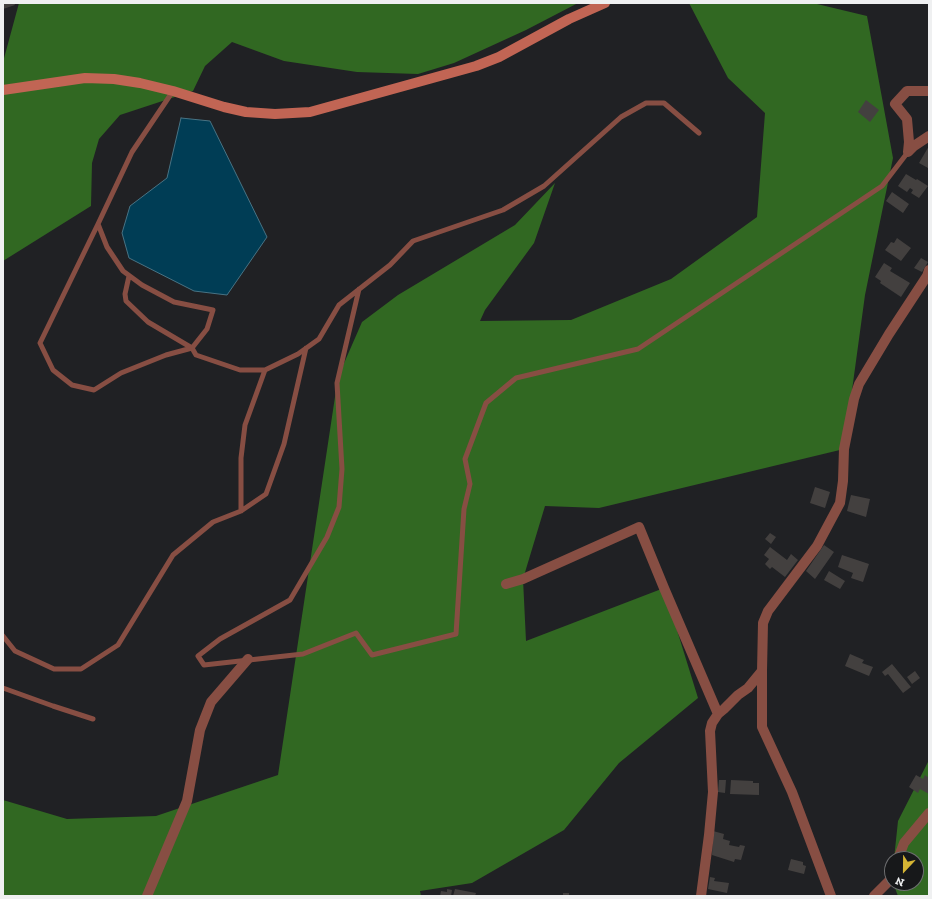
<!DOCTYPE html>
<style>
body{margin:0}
#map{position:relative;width:932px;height:899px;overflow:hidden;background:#202124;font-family:"Zilla Slab",serif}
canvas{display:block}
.frame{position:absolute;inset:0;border:4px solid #eff0f1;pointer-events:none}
.north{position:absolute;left:884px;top:851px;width:40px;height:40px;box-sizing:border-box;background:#17181a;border:1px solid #6d6e70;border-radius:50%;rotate:202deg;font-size:11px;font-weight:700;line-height:16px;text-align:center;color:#eff0f1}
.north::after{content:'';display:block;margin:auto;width:14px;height:18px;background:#d6b534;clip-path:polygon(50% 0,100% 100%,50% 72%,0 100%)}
</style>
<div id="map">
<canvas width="932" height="899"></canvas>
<div class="frame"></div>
<div class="north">N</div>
</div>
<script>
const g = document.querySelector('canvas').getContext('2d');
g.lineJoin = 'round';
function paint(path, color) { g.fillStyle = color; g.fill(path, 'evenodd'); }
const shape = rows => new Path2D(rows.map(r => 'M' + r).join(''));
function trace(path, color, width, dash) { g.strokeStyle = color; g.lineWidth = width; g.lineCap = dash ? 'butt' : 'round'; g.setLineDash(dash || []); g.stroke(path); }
const forest = shape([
 [19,3,578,3,526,30,454,63,418,74,357,72,284,61,232,42,205,66,193,91,120,115,99,139,92,163,91,206,3,261,3,62],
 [689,3,817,4,867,16,893,158,865,295,844,449,599,508,545,506,523,579,526,641,664,588,698,698,619,763,564,830,472,883,420,891,421,896,3,896,3,800,67,819,156,816,278,775,338,377,362,322,398,295,515,225,555,183,534,243,485,310,480,321,571,320,671,279,757,217,765,113,728,78],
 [929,760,929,896,898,896,893,883,916,883,916,859,894,859,898,821]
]);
const water = shape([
 [181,118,210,121,267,237,227,295,194,291,129,258,122,233,130,206,167,178,181,118]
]);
const building = shape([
 [3,3,14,3,15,5,3,9],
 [866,100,879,110,870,122,858,112],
 [929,146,929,167,928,168,919,163],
 [906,174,916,180,917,179,928,186,919,198,911,193,913,190,910,188,907,192,898,186],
 [892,192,909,204,903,213,886,201],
 [897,238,911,248,901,261,885,250,891,242,894,243],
 [921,258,928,262,922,272,914,268],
 [884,263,892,268,890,271,910,283,901,297,880,283,881,281,875,277],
 [815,487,830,492,825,508,810,503],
 [851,495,870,499,866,517,847,511],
 [770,533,776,537,771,544,765,539],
 [824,545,834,552,815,579,806,571],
 [770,547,787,560,791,554,798,560,785,577,772,567,770,569,765,564,769,559,764,555],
 [842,555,869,564,863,582,851,578,853,573,838,567],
 [829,571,845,581,840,589,824,580],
 [850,654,864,660,862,663,873,667,869,676,845,666],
 [892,664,911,687,903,693,888,674,885,676,882,672],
 [915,671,920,678,912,684,907,677],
 [916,775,923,779,925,775,929,778,929,794,920,789,918,793,909,787],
 [719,780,726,780,725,793,718,792],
 [731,780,753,781,753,783,759,783,759,795,730,794],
 [713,831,724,834,723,839,730,841,729,845,739,847,740,845,745,846,741,860,735,859,734,862,712,855],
 [791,859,803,862,803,865,806,866,804,874,788,870],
 [710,877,715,878,714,881,729,883,727,893,708,889],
 [447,889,452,890,451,896,440,896,441,891,447,892],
 [455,889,476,893,475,896,453,896],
 [563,893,569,893,569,896,563,896]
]);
const lane = shape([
 [173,91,132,152,98,224,107,247,123,271,142,285,174,302,213,310,207,329,192,348,196,355,240,370,265,370,298,354,319,339,339,305,390,265,413,241,503,210,544,186,621,117,646,103,664,103,699,133],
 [98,224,40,343,53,370,72,385,94,390,121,373,166,355,192,348],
 [129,276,125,294,126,301,148,322,192,348],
 [359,289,337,383,342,469,339,507,327,537,290,600,220,639,198,656,204,665,303,654,356,633,372,655,456,634,464,509,470,484,465,459,486,403,516,378,638,349,882,186,908,152],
 [241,511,241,458,245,425,265,370],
 [3,636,15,651,54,669,81,669,118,645,173,555,213,522,241,511,266,494,284,444,306,348],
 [3,688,53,706,93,719]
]);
const street = shape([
 [929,91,907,91,895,104,907,119,909,142,908,152,914,146,929,136],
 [506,584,523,579,639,527,664,588,718,714],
 [762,671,762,727,792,792,831,896],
 [898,859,904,843,929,813],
 [147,896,187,801,200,730,211,702,248,659],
 [701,896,709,835,713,792,710,731,712,723,718,714,724,709,738,695,748,688,762,671,763,623,768,611,817,546,840,503,843,481,844,449,854,399,859,384,889,334,927,276,929,270],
 [874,896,889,881,892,873]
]);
const secondary = shape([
 [3,90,85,78,114,79,140,83,173,91,224,107,246,112,275,114,310,112,476,66,499,57,569,19,605,3]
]);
paint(forest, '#316822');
paint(water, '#003d55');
trace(water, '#487384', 1);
paint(building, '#43403f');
trace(lane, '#874e43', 5);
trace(street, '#874e43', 10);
trace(secondary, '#c16554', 10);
</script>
